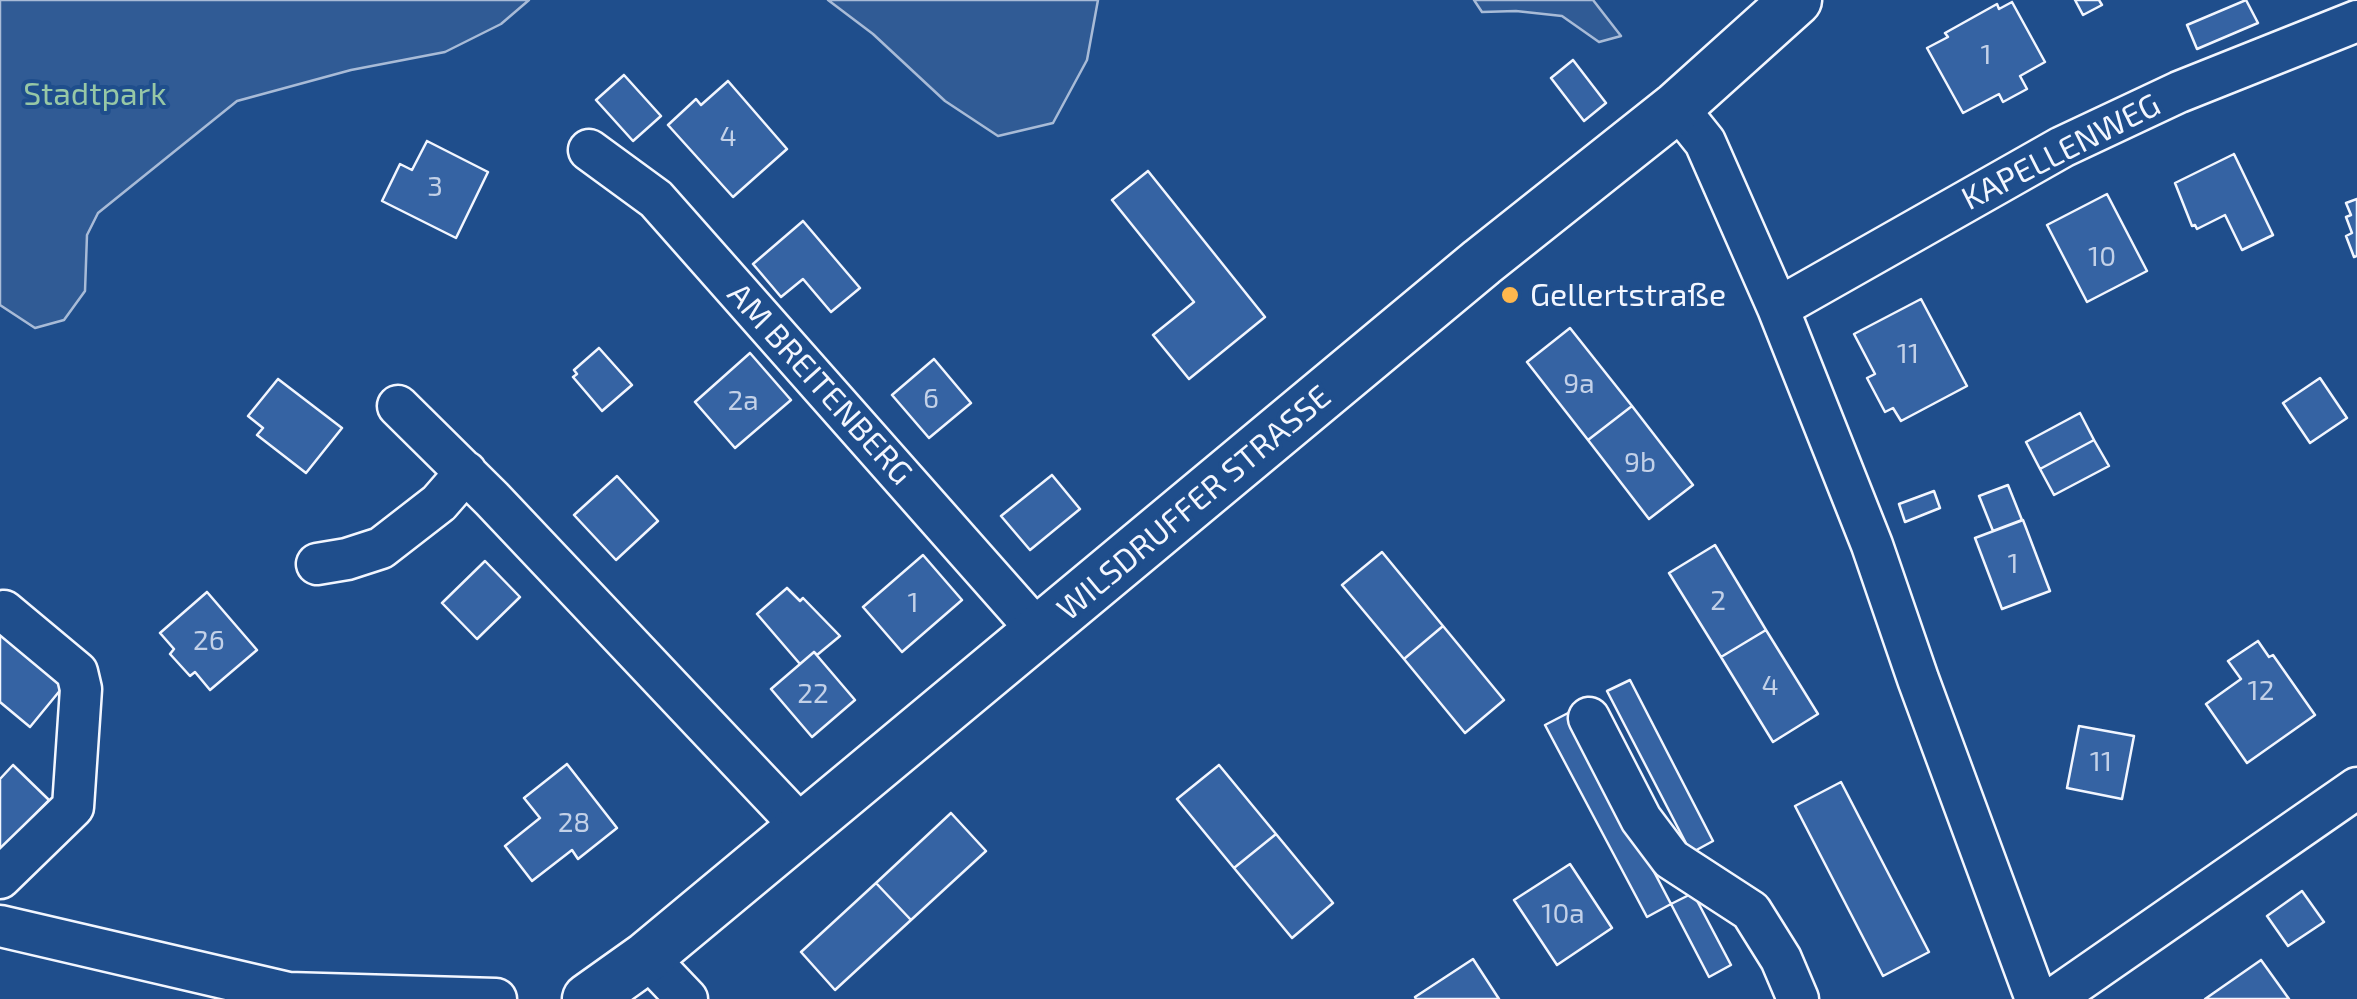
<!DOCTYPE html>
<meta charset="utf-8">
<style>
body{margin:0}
canvas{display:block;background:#1f4e8c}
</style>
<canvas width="2357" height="999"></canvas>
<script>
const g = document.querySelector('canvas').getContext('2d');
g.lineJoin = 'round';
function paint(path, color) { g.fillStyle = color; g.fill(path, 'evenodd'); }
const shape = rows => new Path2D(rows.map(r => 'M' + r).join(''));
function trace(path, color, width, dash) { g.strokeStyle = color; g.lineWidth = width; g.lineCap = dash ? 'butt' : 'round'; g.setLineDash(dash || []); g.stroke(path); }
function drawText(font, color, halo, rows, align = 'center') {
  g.font = font + ' "Exo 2",sans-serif'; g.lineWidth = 8; g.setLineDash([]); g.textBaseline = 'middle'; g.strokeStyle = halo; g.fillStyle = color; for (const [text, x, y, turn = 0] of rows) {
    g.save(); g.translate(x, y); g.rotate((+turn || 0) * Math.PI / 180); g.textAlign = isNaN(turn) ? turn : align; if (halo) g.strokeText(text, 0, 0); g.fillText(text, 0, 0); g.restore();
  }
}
const built = shape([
 [0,0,529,0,501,24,445,52,351,70,237,101,98,213,87,235,85,291,64,320,35,328,0,305,0,0],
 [828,0,1098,0,1087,60,1053,123,998,136,945,101,873,34,828,0],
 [1474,0,1593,0,1621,36,1599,42,1562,16,1516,11,1482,12,1474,0]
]);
const building = shape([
 [2075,0,2099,0,2102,5,2083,15,2075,0],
 [2246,0,2258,23,2197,49,2187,25,2246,0],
 [2012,2,2045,62,2020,76,2027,89,2003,102,1999,94,1963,113,1927,48,1948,37,1945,33,1997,4,1999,9,2012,2],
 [1573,60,1606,103,1584,121,1551,78,1573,60],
 [624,75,661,116,633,141,596,100,624,75],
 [728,81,787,149,733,197,668,125,696,99,701,105,728,81],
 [427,141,488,172,456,238,382,201,400,164,412,170,427,141],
 [2234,154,2273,235,2242,250,2225,215,2197,229,2195,225,2192,226,2175,183,2234,154],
 [1148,171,1265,317,1189,379,1153,335,1194,302,1112,200,1148,171],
 [2107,194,2147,271,2087,302,2047,225,2107,194],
 [2357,199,2357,256,2354,257,2346,236,2352,233,2346,217,2351,215,2346,203,2357,199],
 [803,221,860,288,831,312,803,279,781,297,753,264,803,221],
 [1921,299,1967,386,1901,421,1893,408,1885,412,1867,378,1875,374,1854,334,1921,299],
 [1570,328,1632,406,1588,440,1527,362,1570,328],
 [599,348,632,385,602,411,573,377,577,374,574,370,599,348],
 [750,353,791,400,735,448,695,402,750,353],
 [934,359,971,403,929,438,892,395,934,359],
 [2320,378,2347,418,2310,443,2283,403,2320,378],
 [278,379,342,428,306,473,257,435,263,428,248,416,278,379],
 [1632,406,1693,485,1649,519,1588,440,1632,406],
 [2080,413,2094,440,2040,469,2026,442,2080,413],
 [2094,440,2109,466,2054,495,2040,469,2094,440],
 [1052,475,1080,509,1030,550,1001,516,1052,475],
 [617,476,658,521,616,560,574,515,617,476],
 [2008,485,2022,520,1993,531,1979,496,2008,485],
 [1934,491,1940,508,1905,522,1899,504,1934,491],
 [2023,520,2050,591,2002,609,1975,538,2023,520],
 [1715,545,1766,630,1721,657,1669,573,1715,545],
 [1382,552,1443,626,1404,659,1342,585,1382,552],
 [923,555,962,600,902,652,863,607,923,555],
 [485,561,520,597,477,639,442,603,485,561],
 [787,588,800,601,803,598,840,636,817,655,814,652,800,664,757,614,787,588],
 [207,592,257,650,210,690,195,672,190,676,170,654,174,649,160,633,207,592],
 [1443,626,1504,700,1465,733,1404,659,1443,626],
 [0,628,67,682,30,727,0,702,0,628],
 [1766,630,1818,714,1773,742,1721,657,1766,630],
 [2258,641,2269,657,2273,655,2315,715,2247,763,2206,704,2241,679,2228,661,2258,641],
 [814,652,855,700,812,737,771,689,814,652],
 [1630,680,1713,841,1691,853,1607,691,1630,680],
 [1570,712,1671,904,1647,917,1545,725,1570,712],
 [2079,726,2134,736,2122,799,2067,788,2079,726],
 [567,764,617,828,578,859,572,850,532,881,505,846,540,818,524,798,567,764],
 [13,765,49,800,0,850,0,779,13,765],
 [1219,765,1276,834,1234,868,1177,799,1219,765],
 [1841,782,1929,952,1883,976,1795,806,1841,782],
 [951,813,986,851,911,920,876,883,951,813],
 [1276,834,1333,903,1292,938,1234,868,1276,834],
 [1570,864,1612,928,1557,965,1514,900,1570,864],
 [876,883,911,920,835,990,801,952,876,883],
 [2302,891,2324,922,2288,946,2267,916,2302,891],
 [1693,893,1731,965,1709,977,1671,904,1693,893],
 [1473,959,1499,999,1416,999,1415,997,1473,959],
 [2261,960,2289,999,2205,999,2261,960]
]);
const minor = shape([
 [1677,107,1705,142,1778,308,1872,545,1918,679,2036,999],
 [589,150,656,199,1039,632],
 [1778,308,2062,147,2179,92,2357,21],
 [398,406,492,499,801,826],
 [317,564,347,559,381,548,439,503,466,472],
 [1589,718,1641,819,1671,859,1751,911,1781,959,1798,999],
 [0,878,73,807,81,689,77,672,4,611],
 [0,926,288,993,496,999],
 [647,957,687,999],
 [2053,999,2357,788]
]);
const major = shape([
 [588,999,647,957,1482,262,1677,107,1796,0]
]);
const markers = [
 [1510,295,10,"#ffb74d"]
];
const numberNames = [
 ["1",1986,55],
 ["4",728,137],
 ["3",435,187],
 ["10",2102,257],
 ["11",1908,354],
 ["9a",1579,384],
 ["6",931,399],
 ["2a",743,401],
 ["9b",1640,463],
 ["1",2013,564],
 ["2",1718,601],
 ["1",913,603],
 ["26",209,641],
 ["4",1770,686],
 ["12",2261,691],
 ["22",813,694],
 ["11",2101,762],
 ["28",574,823],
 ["10a",1563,914]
];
const parkNames = [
 ["Stadtpark",95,94]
];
const streetNames = [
 ["KAPELLENWEG",2061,152,-27],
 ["AM BREITENBERG",820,384,48],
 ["WILSDRUFFER STRASSE",1194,503,-40]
];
const poiNames = [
 ["Gellertstraße",1530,295]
];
paint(built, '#305b95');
trace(built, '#a8bbd7', 2.5);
paint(building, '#3563a3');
trace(building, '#f2f6ff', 2.5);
trace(minor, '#f2f6ff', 45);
trace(major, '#f2f6ff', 55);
trace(minor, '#1f4e8c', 40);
trace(major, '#1f4e8c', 50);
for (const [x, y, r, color] of markers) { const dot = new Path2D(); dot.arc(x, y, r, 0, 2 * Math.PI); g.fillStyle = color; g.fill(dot); trace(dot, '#1f4e8c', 4); }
drawText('28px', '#c3d1e8', null, numberNames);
drawText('32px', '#97c8a6', '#1f4e8c', parkNames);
drawText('32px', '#f2f6ff', '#1f4e8c', streetNames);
drawText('32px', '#f2f6ff', '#1f4e8c', poiNames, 'left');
</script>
